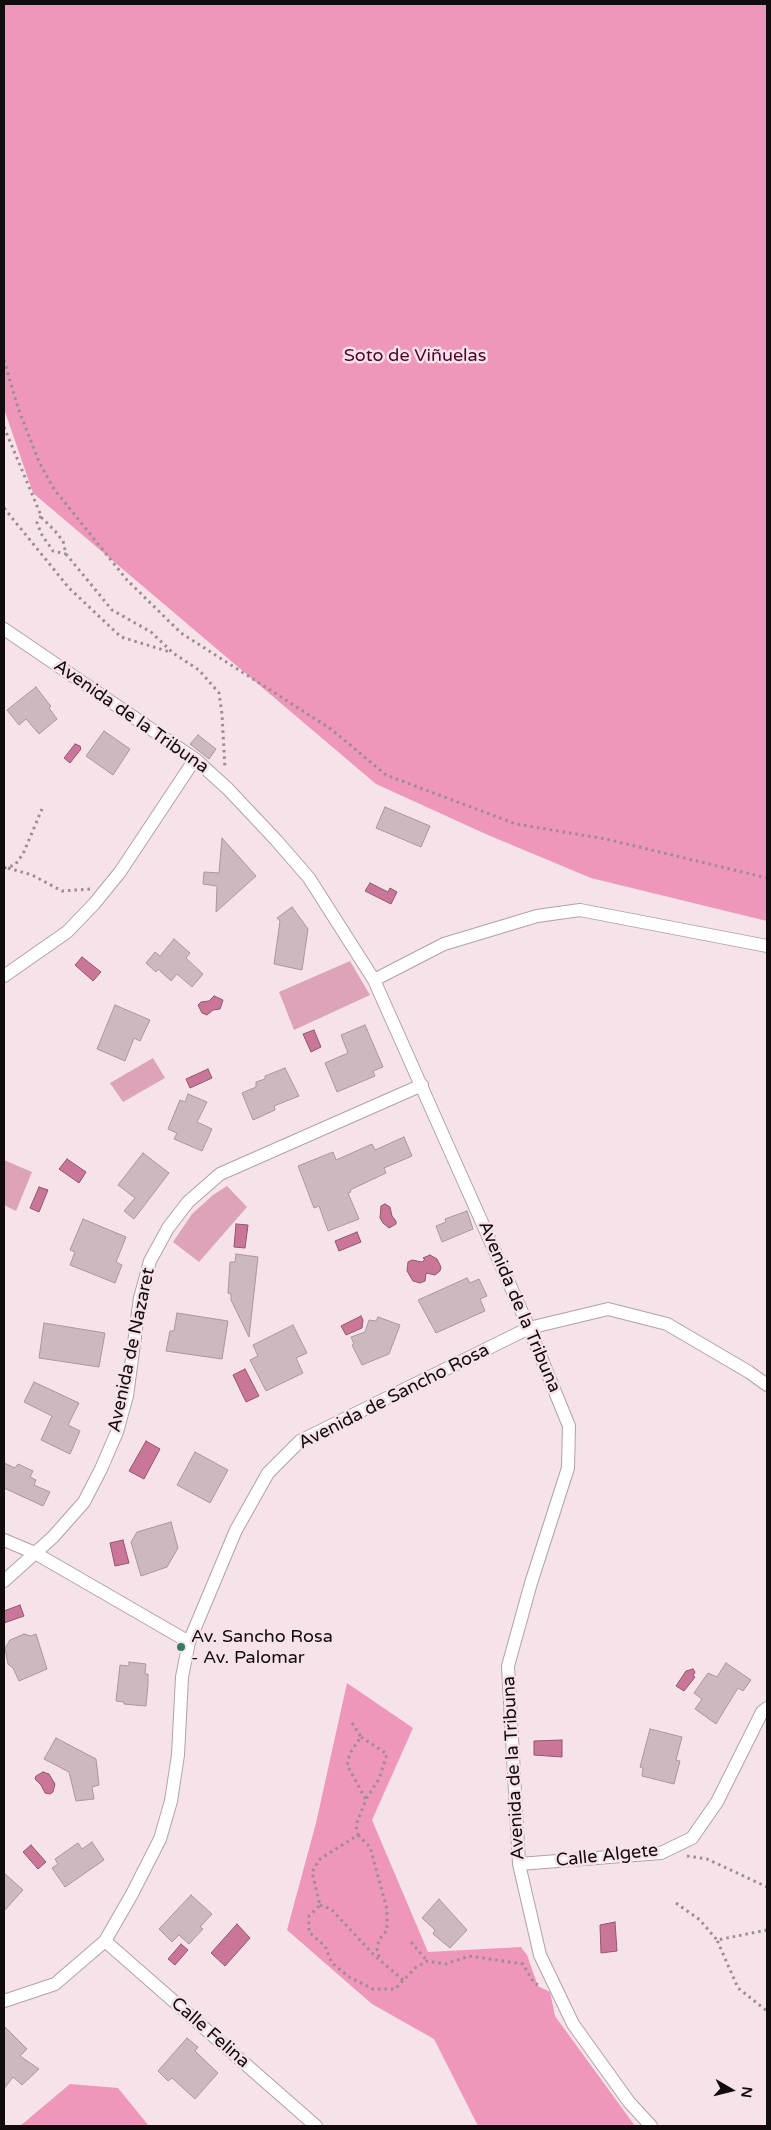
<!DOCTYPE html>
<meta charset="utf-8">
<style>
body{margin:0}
#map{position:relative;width:771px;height:2130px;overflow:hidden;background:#f6e2e9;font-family:"Varela Round",sans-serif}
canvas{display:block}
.frame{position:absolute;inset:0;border:5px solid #120c0e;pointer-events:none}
.north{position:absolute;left:706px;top:2065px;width:50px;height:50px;-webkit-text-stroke:4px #f6e2e9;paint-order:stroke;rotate:98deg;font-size:14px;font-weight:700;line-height:20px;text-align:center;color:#120c0e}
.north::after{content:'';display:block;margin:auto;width:18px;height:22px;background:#120c0e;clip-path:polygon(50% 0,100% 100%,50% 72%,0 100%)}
</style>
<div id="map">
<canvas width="771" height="2130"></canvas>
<div class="frame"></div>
<div class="north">N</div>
</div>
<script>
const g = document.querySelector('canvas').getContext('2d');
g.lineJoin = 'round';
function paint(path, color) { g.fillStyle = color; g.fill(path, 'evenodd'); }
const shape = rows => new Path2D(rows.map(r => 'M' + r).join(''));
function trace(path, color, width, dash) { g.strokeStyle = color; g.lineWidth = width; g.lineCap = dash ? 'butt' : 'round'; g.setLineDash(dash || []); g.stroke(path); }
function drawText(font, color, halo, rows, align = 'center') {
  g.font = font + ' "Varela Round",sans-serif'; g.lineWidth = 5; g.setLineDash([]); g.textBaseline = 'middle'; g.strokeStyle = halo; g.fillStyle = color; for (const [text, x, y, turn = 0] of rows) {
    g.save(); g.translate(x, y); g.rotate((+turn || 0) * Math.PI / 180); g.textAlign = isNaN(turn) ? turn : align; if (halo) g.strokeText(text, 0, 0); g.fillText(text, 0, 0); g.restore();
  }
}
const green = shape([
 [350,961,370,995,294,1030,279,992],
 [153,1058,165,1078,123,1102,110,1083],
 [4,1160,32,1172,16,1211,4,1205],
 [227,1186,247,1207,199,1262,173,1242,192,1214,213,1195]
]);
const forest = shape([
 [4,4,767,4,767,921,591,878,488,835,376,784,33,493,4,409],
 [347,1683,413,1728,372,1820,428,1952,521,1947,527,1955,538,1986,550,1992,555,2016,635,2126,478,2126,434,2039,372,2004,287,1930,316,1823],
 [70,2084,118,2088,149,2126,20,2126]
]);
const water = shape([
 [75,744,80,746,81,749,70,763,64,758,75,744],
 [370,883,388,892,390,888,397,892,391,904,365,891,370,883],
 [82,957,101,972,93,981,75,965,82,957],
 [214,996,223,1000,220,1009,213,1010,207,1015,202,1013,198,1005,201,1002,209,1001,214,996],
 [314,1030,321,1047,311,1052,303,1034,314,1030],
 [208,1069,212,1078,190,1088,186,1079,208,1069],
 [67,1159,86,1172,79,1183,59,1169,67,1159],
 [39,1187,48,1190,39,1212,30,1208,39,1187],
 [385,1204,390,1207,392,1216,396,1221,396,1224,389,1228,383,1223,380,1218,381,1206,385,1204],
 [236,1224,248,1225,245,1248,234,1247,236,1224],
 [357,1232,361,1242,339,1251,335,1241,357,1232],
 [430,1255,437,1259,441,1267,440,1271,435,1275,426,1273,425,1281,420,1283,413,1281,407,1271,408,1262,412,1260,422,1262,425,1259,423,1258,430,1255],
 [361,1316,363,1320,362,1328,346,1335,341,1326,361,1316],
 [245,1369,259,1396,246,1402,233,1375,245,1369],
 [146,1441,160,1449,144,1479,129,1471,146,1441],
 [123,1540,129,1563,115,1566,110,1543,123,1540],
 [20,1605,24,1616,4,1623,4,1611,20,1605],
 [693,1669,695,1672,693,1676,695,1677,684,1691,676,1686,686,1671,693,1669],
 [562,1740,562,1757,534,1755,534,1741,562,1740],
 [43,1772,49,1774,55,1784,53,1792,50,1794,45,1793,41,1785,35,1779,36,1776,43,1772],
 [31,1845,46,1862,38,1869,23,1852,31,1845],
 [615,1922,617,1951,601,1953,600,1925,615,1922],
 [237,1924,250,1938,225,1966,211,1953,237,1924],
 [181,1944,188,1950,175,1965,168,1959,181,1944]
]);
const building = shape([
 [36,687,49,704,51,706,49,708,57,719,39,734,26,719,19,725,7,710,36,687],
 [104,731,130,749,113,775,86,756,104,731],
 [198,735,216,749,209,759,190,744,198,735],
 [385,807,430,826,421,847,376,828,385,807],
 [222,838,256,876,216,912,217,886,203,884,204,872,219,873,222,838],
 [292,907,308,929,302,970,274,964,280,921,277,918,292,907],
 [174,939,190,953,186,958,203,974,192,987,177,974,171,981,158,969,156,972,146,963,155,952,160,956,174,939],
 [115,1005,150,1020,140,1041,134,1038,125,1061,97,1049,115,1005],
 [365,1025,383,1067,373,1071,375,1076,337,1092,325,1063,348,1053,341,1035,365,1025],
 [285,1068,299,1096,274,1106,275,1110,253,1120,242,1093,256,1087,256,1082,265,1079,265,1076,285,1068],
 [188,1094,207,1102,197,1122,212,1129,202,1151,174,1139,177,1133,168,1129,180,1100,185,1102,188,1094],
 [404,1137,412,1156,384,1168,386,1173,350,1190,351,1192,348,1193,359,1219,328,1231,319,1206,314,1208,298,1166,333,1152,336,1160,372,1144,375,1150,404,1137],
 [143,1153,169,1173,134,1219,124,1211,135,1198,118,1185,143,1153],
 [467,1211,473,1229,442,1242,436,1226,446,1222,445,1219,467,1211],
 [83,1219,126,1237,116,1262,122,1265,115,1283,70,1265,75,1252,70,1250,83,1219],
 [236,1254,258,1257,249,1337,231,1300,231,1294,228,1293,230,1262,235,1262,236,1254],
 [467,1278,470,1283,479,1279,487,1296,480,1299,485,1311,436,1333,418,1300,467,1278],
 [177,1313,228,1321,222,1359,166,1351,170,1331,174,1331,177,1313],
 [378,1317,400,1325,389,1354,362,1365,352,1345,354,1344,351,1337,365,1332,369,1320,376,1321,378,1317],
 [44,1323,105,1333,99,1367,39,1358,44,1323],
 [293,1325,307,1353,296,1358,303,1373,266,1391,250,1360,258,1356,253,1345,293,1325],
 [34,1382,79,1403,68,1425,80,1431,70,1454,41,1440,52,1416,24,1402,34,1382],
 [195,1452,228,1470,210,1503,177,1485,195,1452],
 [4,1463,15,1468,18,1464,33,1471,30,1477,36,1480,34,1485,50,1492,43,1506,4,1488,4,1463],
 [171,1522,178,1548,167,1567,141,1576,131,1542,137,1532,171,1522],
 [24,1634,31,1636,36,1634,47,1669,19,1681,13,1668,8,1664,5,1648,10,1640,24,1634],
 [129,1662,146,1664,145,1674,148,1674,148,1684,146,1706,124,1704,124,1702,116,1701,120,1665,129,1666,129,1662],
 [726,1663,751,1680,743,1691,738,1688,716,1724,695,1709,702,1699,694,1693,708,1673,717,1677,726,1663],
 [650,1729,682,1737,676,1760,680,1761,674,1784,642,1776,643,1768,640,1767,650,1729],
 [56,1738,96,1759,99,1785,92,1787,94,1799,76,1801,69,1772,44,1759,56,1738],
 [92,1842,104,1860,65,1887,52,1868,58,1864,55,1859,78,1843,82,1849,92,1842],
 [4,1873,23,1890,4,1911,4,1873],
 [191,1895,212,1914,200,1927,203,1929,189,1944,179,1935,172,1942,159,1929,191,1895],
 [439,1899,467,1930,450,1948,433,1934,435,1930,422,1918,439,1899],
 [4,2026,27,2049,20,2056,39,2069,22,2085,13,2077,4,2089,4,2026],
 [187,2038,198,2047,195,2051,218,2073,195,2099,172,2078,168,2081,158,2071,187,2038]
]);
const path = shape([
 [4,360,18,408,39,462,54,489,127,580,181,633,331,729,386,775,516,824,606,839,767,878],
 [4,427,42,518,55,531,63,541,66,554,112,610,151,632,173,653,199,670,219,693,222,714,225,769],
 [4,508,69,588,121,637,170,652],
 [41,516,37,523,42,535,53,551,66,554],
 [4,868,15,865,23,854,42,809],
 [8,868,32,875,62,891,90,889],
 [352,1723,361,1737,350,1753,347,1765,366,1800,356,1825,358,1835,320,1859,312,1872,320,1905,309,1916,309,1932,325,1946,332,1963,349,1977,373,1989,395,1989,415,1968,427,1961,446,1964,469,1956,523,1964,534,1983,540,1986],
 [361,1737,387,1754,379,1779,366,1799],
 [358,1835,370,1847,387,1909,387,1930,379,1940,377,1949,380,1960],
 [687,1856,707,1859,767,1887],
 [676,1903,700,1920,717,1940],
 [320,1905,331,1909,375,1956,403,1980],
 [767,1930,717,1940,738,1988,767,2011],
 [411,1942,427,1961]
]);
const street = shape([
 [4,629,195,759,228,789,276,840,309,878,374,980,529,1328,569,1426,568,1468,531,1583,508,1666,519,1864,540,1955,573,2024,629,2102,651,2126],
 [4,976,67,932,94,904,120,872,195,759],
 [374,980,444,944,537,916,580,910,767,946],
 [4,1540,35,1553,189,1642],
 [4,1581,53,1537,84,1502,101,1469,117,1432,127,1396,140,1298,150,1261,168,1228,188,1202,220,1174,422,1085],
 [519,1864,661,1853,692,1838,717,1802,762,1712,767,1708],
 [105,1941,316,2126],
 [4,2001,55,1984,105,1941,132,1894,160,1839,171,1801,178,1755,182,1677,189,1642,236,1530,268,1473,300,1441,529,1328,608,1309,667,1324,749,1372,767,1385]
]);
const markers = [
 [181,1647,5,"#387968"]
];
const parkNames = [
 ["Soto de Viñuelas",415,356]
];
const streetNames = [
 ["Avenida de la Tribuna",131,717,35],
 ["Avenida de la Tribuna",519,1307,67],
 ["Avenida de Nazaret",132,1350,-78],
 ["Avenida de Sancho Rosa",394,1397,-27],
 ["Avenida de la Tribuna",514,1768,-93],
 ["Calle Algete",607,1856,-6],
 ["Calle Felina",210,2033,41]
];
const poiNames = [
 ["Av. Sancho Rosa",191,1637],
 ["- Av. Palomar",191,1658]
];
paint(green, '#dda4b9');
paint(forest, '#ef97ba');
paint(water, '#ca7698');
trace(water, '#93566f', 1);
paint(building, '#ccb9bf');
trace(building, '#aa979e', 1);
trace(street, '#b3a1a7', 14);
trace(path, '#9c8d92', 3, [2.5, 4]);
trace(street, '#fff', 12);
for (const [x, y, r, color] of markers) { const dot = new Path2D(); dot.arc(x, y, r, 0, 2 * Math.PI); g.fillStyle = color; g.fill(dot); trace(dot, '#f6e2e9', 2); }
drawText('18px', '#50022d', '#f6e2e9', parkNames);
drawText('18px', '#120c0e', '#f6e2e9', streetNames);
drawText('18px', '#120c0e', '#f6e2e9', poiNames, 'left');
</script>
